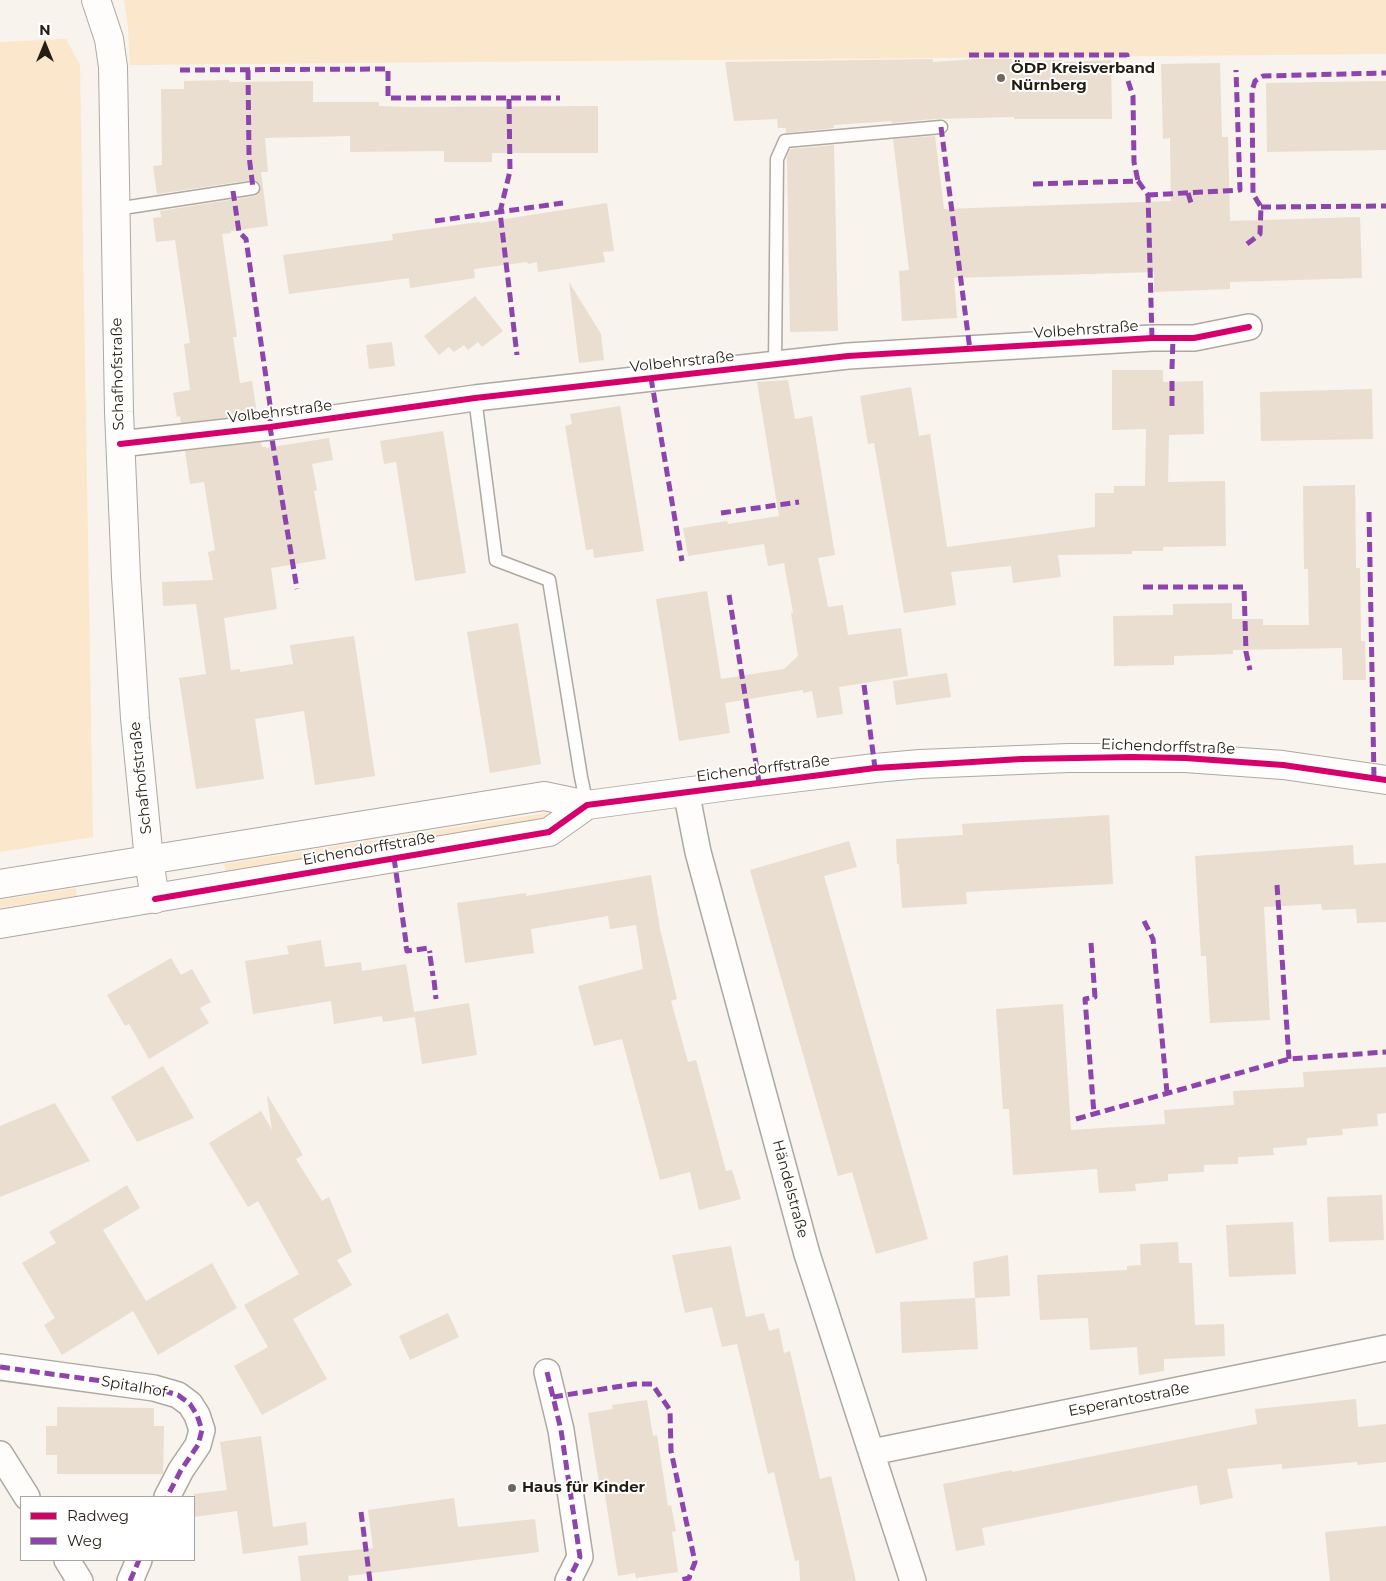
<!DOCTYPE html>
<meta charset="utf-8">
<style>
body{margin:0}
#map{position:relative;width:1386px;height:1581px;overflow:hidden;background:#f8f3ed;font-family:Montserrat,sans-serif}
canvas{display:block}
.legend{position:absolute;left:20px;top:1496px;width:175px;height:65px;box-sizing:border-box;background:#fff;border:1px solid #a8a5a0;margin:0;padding:6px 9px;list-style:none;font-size:15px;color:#251d12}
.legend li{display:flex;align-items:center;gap:10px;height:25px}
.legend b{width:25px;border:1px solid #a8a5a0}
.north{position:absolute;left:20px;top:20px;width:50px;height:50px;-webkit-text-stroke:4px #fff;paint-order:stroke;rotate:0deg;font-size:14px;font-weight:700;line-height:20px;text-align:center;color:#251d12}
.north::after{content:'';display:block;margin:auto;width:18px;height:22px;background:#251d12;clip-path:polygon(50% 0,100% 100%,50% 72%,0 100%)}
</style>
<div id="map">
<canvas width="1386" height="1581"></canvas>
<ul class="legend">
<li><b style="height:6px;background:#d6006c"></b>Radweg</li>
<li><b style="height:6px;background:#8e44ad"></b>Weg</li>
</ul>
<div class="north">N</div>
</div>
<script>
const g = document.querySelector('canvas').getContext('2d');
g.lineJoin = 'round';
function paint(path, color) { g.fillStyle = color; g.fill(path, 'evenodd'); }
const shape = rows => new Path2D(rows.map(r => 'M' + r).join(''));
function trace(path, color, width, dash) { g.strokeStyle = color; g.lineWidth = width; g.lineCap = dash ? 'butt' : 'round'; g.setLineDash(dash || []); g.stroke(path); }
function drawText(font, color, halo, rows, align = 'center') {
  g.font = font + ' Montserrat,sans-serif'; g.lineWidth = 4; g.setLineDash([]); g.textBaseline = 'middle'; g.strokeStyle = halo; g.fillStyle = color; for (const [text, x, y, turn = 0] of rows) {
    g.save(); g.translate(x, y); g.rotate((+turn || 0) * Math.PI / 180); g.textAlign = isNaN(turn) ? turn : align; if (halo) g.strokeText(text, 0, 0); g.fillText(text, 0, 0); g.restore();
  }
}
const green = shape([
 [124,0,1386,0,1386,54,130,65,128,28],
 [66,39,80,65,93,837,0,852,0,42],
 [546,813,550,815,547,821,226,872,224,864],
 [76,888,77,896,0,908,0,900]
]);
const building = shape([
 [933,59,933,62,977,59,1012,59,1012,61,1062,60,1062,62,1111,60,1112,119,1014,119,1014,117,933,119,892,123,891,121,834,125,834,128,786,133,786,128,778,128,777,119,734,121,725,62],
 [1220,63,1222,137,1228,137,1230,221,1360,217,1362,278,1230,282,1230,289,1154,292,1154,272,954,278,957,318,902,321,899,271,909,270,893,139,935,136,944,209,1171,201,1170,138,1163,139,1161,64],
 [229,80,229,82,313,81,313,102,379,102,379,106,409,107,598,106,598,153,492,153,492,162,444,162,444,151,350,152,350,136,265,138,268,172,261,172,268,226,231,231,231,233,222,234,237,337,233,337,240,383,252,381,257,414,181,423,180,416,177,417,173,393,190,390,184,344,190,343,175,240,156,242,153,218,161,217,160,211,255,196,258,194,261,187,259,183,252,180,157,194,153,166,162,165,161,89,184,89,184,81],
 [1386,81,1386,150,1267,152,1266,83],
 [834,145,838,331,790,332,787,157,790,149],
 [607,203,614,251,603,252,605,262,538,272,537,262,528,264,527,262,474,269,475,278,410,288,409,278,289,294,283,255,393,240,392,234,479,222,480,223],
 [569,282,601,334,604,360,579,363],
 [475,296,503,331,482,347,478,342,468,350,464,345,454,352,449,347,439,355,424,336],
 [392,342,395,366,369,369,366,345],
 [1112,370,1163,370,1163,382,1203,381,1204,434,1169,435,1168,482,1225,481,1226,546,1163,547,1163,551,1132,551,1132,554,1058,555,1061,577,1013,583,1011,566,951,572,956,605,904,613,874,443,868,444,860,396,911,387,919,436,930,434,947,547,1095,527,1095,493,1114,493,1114,486,1145,486,1146,429,1112,430],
 [788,380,795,419,812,416,835,555,818,558,828,607,843,605,848,635,901,628,908,676,839,687,843,714,817,718,812,691,803,693,803,690,725,703,730,733,679,741,656,599,707,591,721,679,784,669,798,656,791,613,793,613,784,563,768,566,764,544,688,556,683,528,727,521,728,524,779,516,757,382],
 [1372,389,1373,439,1261,441,1260,392],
 [620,406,644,551,594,558,593,549,586,550,565,426,572,424,570,414],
 [443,431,466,573,415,581,396,462,384,464,380,441],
 [329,438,333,460,312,464,317,490,314,491,326,559,271,568,277,609,224,618,231,670,240,669,240,672,293,664,290,645,354,636,375,776,315,785,304,711,255,719,264,779,196,789,179,678,206,674,196,604,163,606,162,582,213,580,208,552,215,550,204,482,190,484,185,451,261,442,262,447,266,447,266,448],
 [1355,485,1356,568,1360,568,1361,641,1365,641,1366,680,1343,680,1342,648,1233,650,1233,654,1174,656,1174,665,1114,666,1113,616,1173,615,1173,604,1232,603,1232,619,1263,619,1263,625,1309,625,1308,569,1304,569,1303,486],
 [518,623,541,764,490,773,467,632],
 [947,673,951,697,896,705,893,681],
 [1109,815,1113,884,966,892,967,904,902,908,899,864,897,864,896,839,963,835,962,824],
 [849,841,857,867,824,876,928,1239,876,1254,852,1172,838,1176,750,870],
 [1353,845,1354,865,1386,863,1386,922,1357,923,1356,909,1322,910,1321,904,1264,907,1270,1020,1210,1023,1206,956,1201,956,1195,856],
 [651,875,660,929,677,999,671,1001,688,1062,696,1060,726,1171,732,1170,741,1199,699,1210,690,1172,660,1180,622,1039,594,1046,578,986,643,969,636,925,610,929,608,916,531,929,534,953,465,963,457,903,526,893,526,896],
 [321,940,325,967,361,962,362,971,406,964,415,1017,383,1022,382,1016,334,1024,331,1001,253,1014,245,961,289,954,287,946],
 [171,958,181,975,192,969,211,1002,200,1008,209,1023,149,1059,129,1024,125,1026,107,995],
 [469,1003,477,1055,422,1064,414,1012],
 [1063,1004,1071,1130,1165,1124,1164,1110,1234,1105,1233,1091,1304,1087,1303,1072,1386,1067,1386,1113,1377,1114,1378,1126,1342,1129,1343,1135,1307,1138,1307,1145,1273,1148,1274,1155,1238,1157,1238,1164,1204,1165,1204,1172,1168,1174,1168,1181,1135,1184,1136,1191,1099,1193,1097,1169,1013,1175,1009,1109,1003,1109,996,1009],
 [163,1066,194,1118,137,1142,111,1097],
 [268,1096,303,1155,296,1159,322,1201,329,1197,352,1252,337,1260,352,1285,293,1319,327,1379,262,1415,234,1366,268,1347,244,1305,299,1274,258,1201,248,1207,209,1143,261,1111,272,1130,267,1097],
 [55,1103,90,1161,0,1197,0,1126],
 [127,1185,140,1208,103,1230,146,1301,212,1263,237,1308,158,1355,133,1311,62,1355,44,1325,55,1318,22,1263,56,1243,49,1232],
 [1382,1195,1384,1240,1329,1242,1327,1197],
 [1293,1222,1296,1274,1229,1277,1226,1225],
 [1178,1242,1179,1263,1192,1263,1195,1325,1224,1324,1225,1356,1164,1359,1164,1371,1139,1375,1137,1347,1090,1350,1088,1318,1040,1320,1037,1275,1127,1270,1127,1266,1141,1265,1140,1244],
 [731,1246,746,1317,764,1313,769,1331,779,1328,784,1353,790,1351,820,1479,831,1476,856,1581,800,1581,799,1560,795,1561,774,1472,768,1474,737,1344,722,1347,712,1307,685,1313,672,1255],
 [1008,1255,1010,1296,975,1298,978,1349,902,1353,900,1302,975,1298,973,1262],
 [448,1313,459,1337,410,1360,399,1336],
 [1356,1399,1358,1427,1386,1424,1386,1462,1357,1465,1357,1462,1282,1469,1282,1464,1227,1469,1233,1498,1200,1505,1197,1485,982,1528,985,1545,956,1551,943,1484,1012,1470,1012,1472,1257,1424,1255,1409],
 [647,1400,653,1436,657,1435,668,1506,671,1505,676,1531,672,1532,678,1572,636,1578,635,1573,618,1576,604,1489,600,1489,588,1413,613,1409,612,1405],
 [57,1407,154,1408,154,1426,164,1426,163,1474,57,1474,57,1455,46,1455,46,1426,57,1426],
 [261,1436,273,1527,306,1522,308,1545,243,1554,237,1511,194,1517,194,1494,227,1490,220,1442],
 [454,1498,458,1527,535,1519,539,1552,348,1576,349,1581,301,1581,298,1556,373,1548,368,1510],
 [1386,1526,1386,1581,1330,1581,1325,1532]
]);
const service = shape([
 [116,209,253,188],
 [775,365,777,159,785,141,941,127],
 [475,398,496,560,549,580,581,777,587,805]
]);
const minor = shape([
 [120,444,270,427,475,398,848,356,1152,338,1194,338,1249,327],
 [686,791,698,852,807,1254,913,1581],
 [0,1367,154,1388,178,1395,190,1404,197,1415,202,1430,198,1445,181,1470,167,1497],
 [547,1372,561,1430,580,1557,568,1581],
 [872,1452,1386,1348],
 [0,1454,27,1497],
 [67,1560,80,1581],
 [130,1581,139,1560]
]);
const tertiary = shape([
 [96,0,109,39,113,67,119,412,126,577,135,718,149,860,155,899],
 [0,884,544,796,587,805,759,782,875,768,920,764,1068,758,1185,758,1283,765,1386,780],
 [0,924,549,832,587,805]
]);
const quiet = shape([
 [969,55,1127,55,1127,61],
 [180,70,388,69,388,98,560,98],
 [248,70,249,156,253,188],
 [1128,81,1133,96,1134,162,1138,181],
 [509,99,510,171,500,212,517,355],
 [941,127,970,350],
 [1033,184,1138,181,1148,195,1152,338],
 [233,191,239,232,246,239,270,405,270,427,297,589],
 [1188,193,1191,203],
 [1148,195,1240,190,1236,70],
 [1261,207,1386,206],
 [435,221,563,203],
 [1247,244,1260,234,1261,207,1253,194,1252,91,1255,81,1263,76,1386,73],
 [1172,369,1173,338],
 [651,378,682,561],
 [1172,381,1172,406],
 [1369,512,1374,778],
 [721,513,799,502],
 [1143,587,1244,587,1246,652,1250,670],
 [729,595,759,782],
 [864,685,875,768],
 [394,858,406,942],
 [1277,885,1289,1059],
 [1144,921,1153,939,1167,1093],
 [1091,943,1095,997,1085,999,1094,1114],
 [406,946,407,951,429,948,430,953],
 [430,956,433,976],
 [434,980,436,999],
 [1076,1119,1289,1059,1386,1052],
 [0,1367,154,1388,178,1395,190,1404,197,1415,202,1430,198,1445,181,1470,167,1497],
 [547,1372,561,1430,580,1557,568,1581],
 [553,1397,634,1384,652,1384,670,1410,671,1451,695,1562,689,1578,678,1581],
 [361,1512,370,1581],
 [130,1581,139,1560]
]);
const cycleway = shape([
 [120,444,270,427,475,398,848,356,1152,338,1194,338,1249,327],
 [155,899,549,832,587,805,875,768,1021,759,1132,757,1185,758,1283,765,1386,780]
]);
const markers = [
 [1001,78,5,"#6f685f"],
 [512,1488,5,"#6f685f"]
];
const poiNames = [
 ["ÖDP Kreisverband",1011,69],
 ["Nürnberg",1011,86],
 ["Haus für Kinder",522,1488]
];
const streetNames = [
 ["Volbehrstraße",1086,330,-4],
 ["Volbehrstraße",682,362,-6],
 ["Schafhofstraße",118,374,-91],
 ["Volbehrstraße",280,412,-7],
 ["Eichendorffstraße",1168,747,2],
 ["Eichendorffstraße",763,769,-7],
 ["Schafhofstraße",141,778,-96],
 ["Eichendorffstraße",369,849,-10],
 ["Händelstraße",790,1189,75],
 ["Spitalhof",134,1387,10],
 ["Esperantostraße",1129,1400,-11]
];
paint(green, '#fbe7cc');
paint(building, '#e9ded0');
trace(service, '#aea8a0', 15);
trace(minor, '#aea8a0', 28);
trace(tertiary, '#aea8a0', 30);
trace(service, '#fefdfc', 12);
trace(minor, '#fefdfc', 25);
trace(tertiary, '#fefdfc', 28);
trace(quiet, '#8e44ad', 5, [10, 5]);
trace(cycleway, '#d6006c', 6);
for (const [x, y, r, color] of markers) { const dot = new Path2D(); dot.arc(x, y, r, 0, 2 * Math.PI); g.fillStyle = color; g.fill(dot); trace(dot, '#fff', 2); }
drawText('bold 15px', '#251d12', '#fff', poiNames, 'left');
drawText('15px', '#251d12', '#fff', streetNames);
</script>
